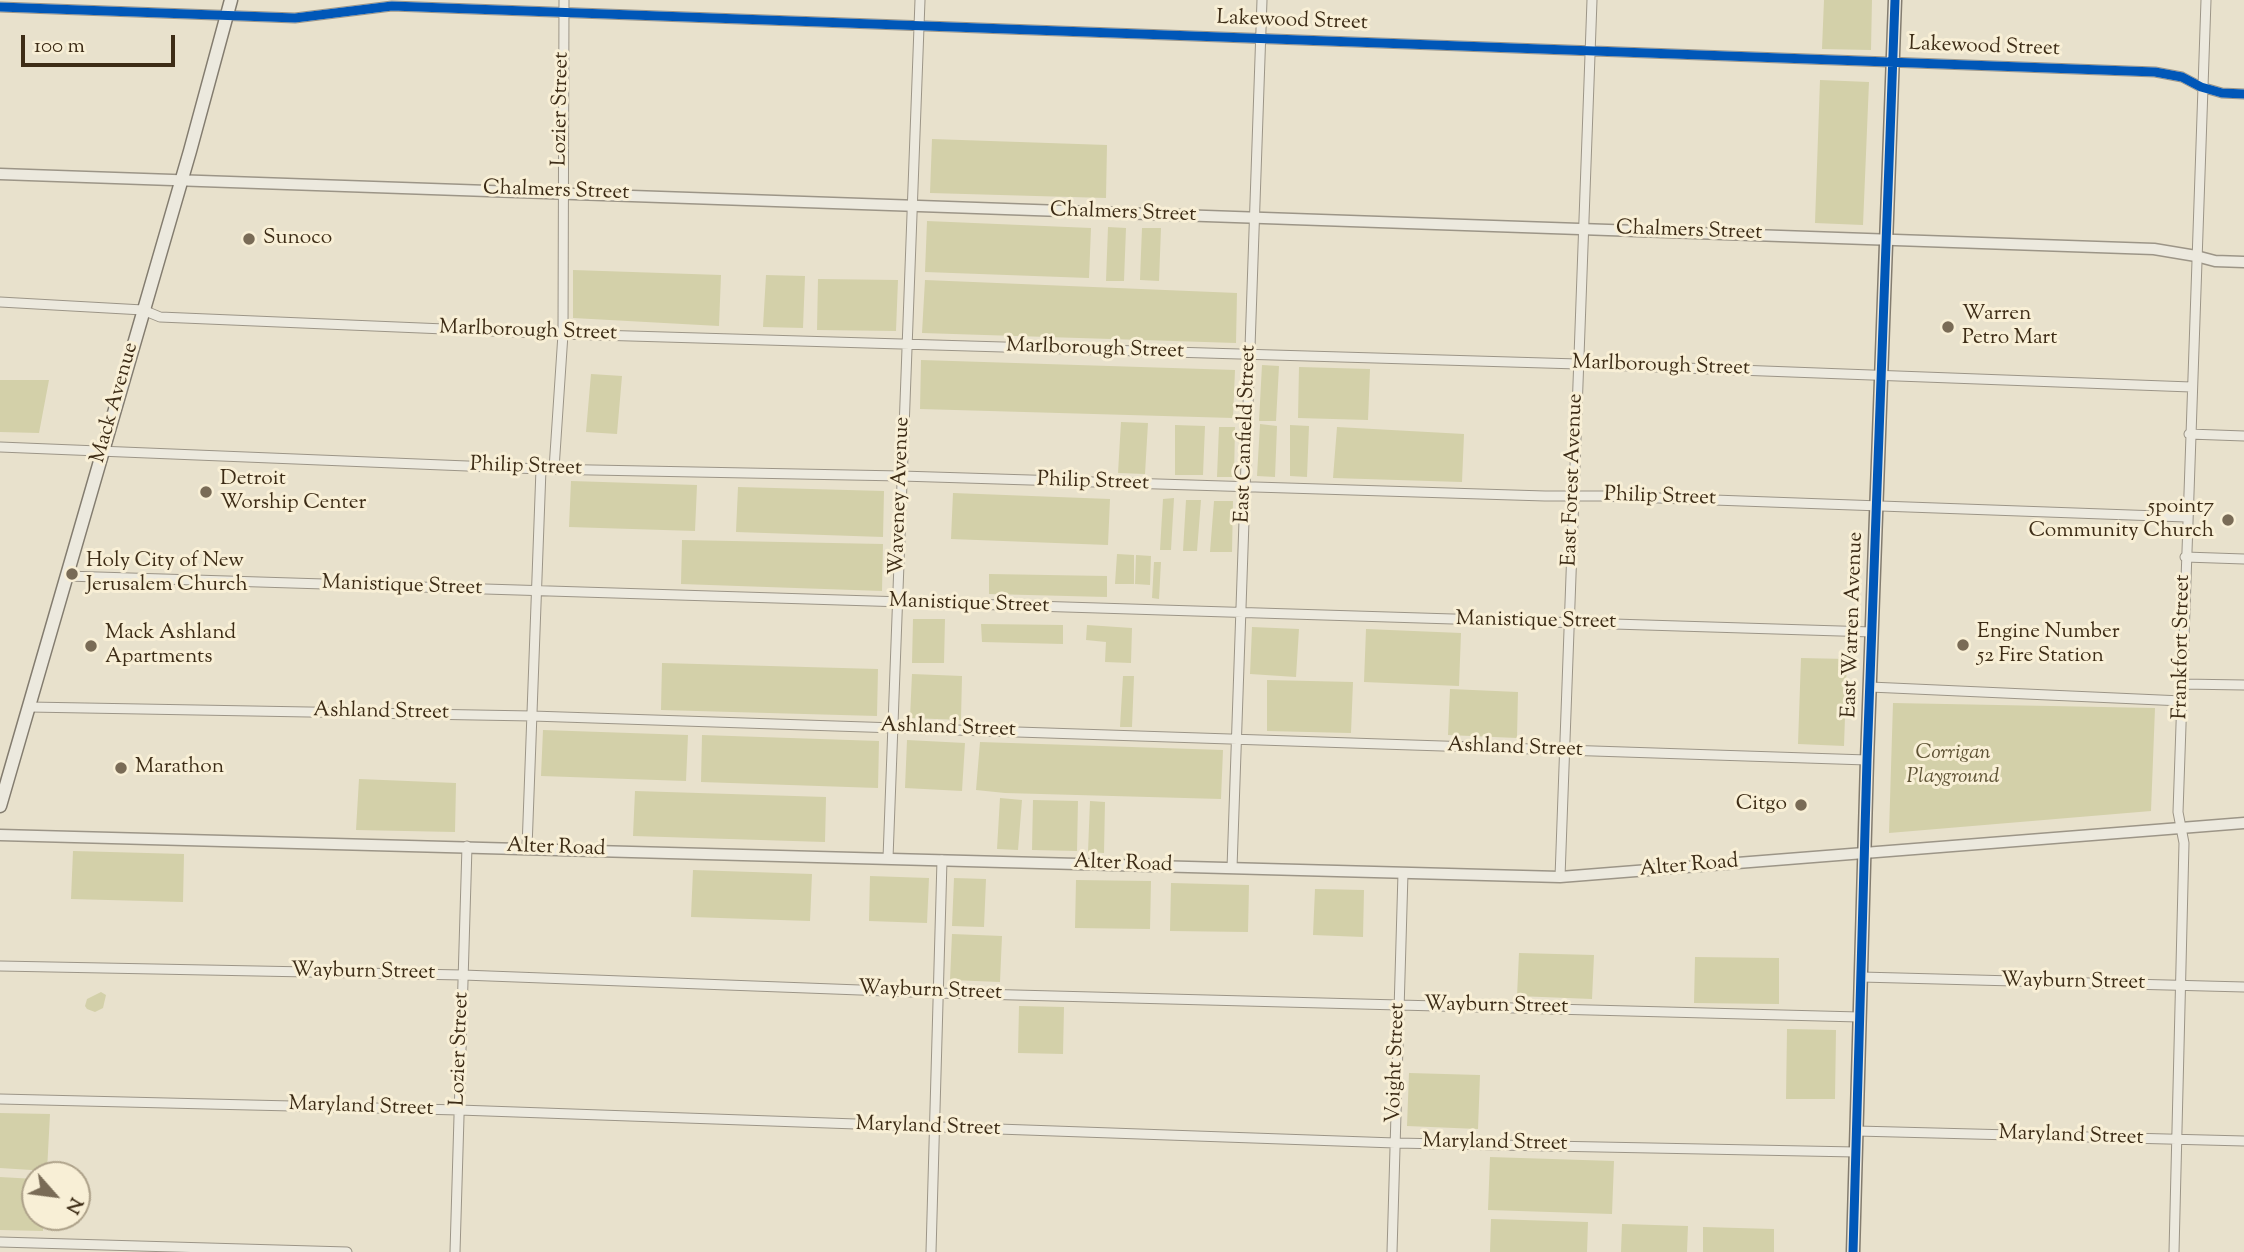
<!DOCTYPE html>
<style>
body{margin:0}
#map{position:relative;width:2244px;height:1252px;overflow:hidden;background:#e8e1cc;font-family:"Sorts Mill Goudy",serif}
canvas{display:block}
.north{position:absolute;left:21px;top:1161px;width:70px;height:70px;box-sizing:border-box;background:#f8efd6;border:2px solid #ada189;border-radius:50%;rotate:118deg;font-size:19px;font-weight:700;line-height:28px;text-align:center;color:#3d2c16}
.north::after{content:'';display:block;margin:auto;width:24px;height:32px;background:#796b56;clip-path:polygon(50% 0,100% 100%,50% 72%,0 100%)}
.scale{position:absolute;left:21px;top:35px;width:154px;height:32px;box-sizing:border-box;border:4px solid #3d2c16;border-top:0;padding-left:9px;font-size:21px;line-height:24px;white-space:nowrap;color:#3d2c16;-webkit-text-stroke:5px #f8efd6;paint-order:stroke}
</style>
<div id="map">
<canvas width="2244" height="1252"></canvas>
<div class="north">N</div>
<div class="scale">100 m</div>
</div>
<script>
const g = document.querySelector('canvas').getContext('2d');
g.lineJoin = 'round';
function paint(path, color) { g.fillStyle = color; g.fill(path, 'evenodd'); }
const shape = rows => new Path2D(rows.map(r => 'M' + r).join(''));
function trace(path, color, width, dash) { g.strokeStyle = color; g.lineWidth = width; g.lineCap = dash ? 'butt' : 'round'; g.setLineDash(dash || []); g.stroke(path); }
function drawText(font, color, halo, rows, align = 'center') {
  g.font = font + ' "Sorts Mill Goudy",serif'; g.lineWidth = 6; g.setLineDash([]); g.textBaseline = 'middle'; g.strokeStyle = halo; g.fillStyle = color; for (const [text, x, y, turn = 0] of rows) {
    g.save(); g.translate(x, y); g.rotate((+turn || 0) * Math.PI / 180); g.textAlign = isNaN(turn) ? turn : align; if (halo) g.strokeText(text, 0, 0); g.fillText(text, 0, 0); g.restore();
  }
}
const green = shape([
 [1824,0,1872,0,1871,50,1822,49],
 [1820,80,1869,82,1863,225,1815,223],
 [932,139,1107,145,1106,198,930,193],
 [927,221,1091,228,1089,278,925,272],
 [1108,227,1126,228,1124,281,1106,281],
 [1142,228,1161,228,1159,281,1140,280],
 [573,270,721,275,719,326,573,318],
 [766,275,805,276,803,328,763,327],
 [818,279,898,280,896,331,817,330],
 [925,280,1237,293,1236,343,922,333],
 [921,360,1235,370,1233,418,920,409],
 [1262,365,1279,366,1276,421,1259,421],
 [1299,367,1370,369,1368,420,1298,418],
 [591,374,622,376,617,434,586,432],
 [0,380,49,380,39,433,0,432],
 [1121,422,1148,423,1145,474,1118,473],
 [1260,424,1277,426,1275,477,1257,476],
 [1175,425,1205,426,1203,475,1175,475],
 [1290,425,1309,426,1307,477,1290,476],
 [1219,427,1235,427,1234,477,1217,477],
 [1337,427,1464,434,1462,482,1333,478],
 [571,481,697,485,695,531,569,527],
 [738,487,884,491,883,537,736,532],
 [953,493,1110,499,1108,545,951,539],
 [1174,498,1171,550,1160,550,1163,499],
 [1186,500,1201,500,1197,551,1183,551],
 [1214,501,1233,501,1232,552,1210,552],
 [682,540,883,544,882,591,681,584],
 [1117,554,1134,555,1134,584,1115,584],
 [1136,555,1151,556,1150,585,1135,584],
 [1154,562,1161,562,1159,599,1152,598],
 [989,574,1107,576,1107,597,989,594],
 [913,619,945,619,944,663,912,663],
 [981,624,1063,625,1063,644,982,642],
 [1087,625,1132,628,1131,663,1105,662,1106,642,1086,640],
 [1252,627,1299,629,1296,677,1250,674],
 [1366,629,1461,633,1459,686,1364,682],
 [1801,658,1847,659,1844,746,1798,744],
 [662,663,878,669,877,716,661,710],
 [912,674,962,676,961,720,910,718],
 [1123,676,1134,676,1132,727,1120,727],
 [1267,680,1353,682,1351,733,1267,731],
 [1450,689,1518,692,1517,738,1448,735],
 [1893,703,2155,708,2151,811,1889,833],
 [543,730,688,735,686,781,541,776],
 [702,735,879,741,878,788,701,782],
 [907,740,965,743,962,791,905,788],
 [980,742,1223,750,1221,799,1005,793,976,790],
 [359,779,456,783,455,832,356,830],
 [635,791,826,797,825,842,633,836],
 [1000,798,1022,800,1018,850,997,849],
 [1033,800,1078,801,1077,851,1032,850],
 [1090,801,1105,802,1104,853,1088,852],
 [73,851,184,854,183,902,71,899],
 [693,870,812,874,810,921,691,917],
 [870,876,929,878,927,923,869,921],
 [954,878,986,879,984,927,952,926],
 [1076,880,1151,881,1150,929,1075,928],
 [1171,883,1249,885,1248,932,1170,931],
 [1315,889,1364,890,1363,937,1313,935],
 [952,934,1002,936,1000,982,950,980],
 [1519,953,1594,955,1592,999,1517,996],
 [1695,957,1779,958,1779,1004,1694,1003],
 [101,992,106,995,103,1008,95,1012,87,1009,85,1006,87,999],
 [1019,1006,1064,1007,1063,1054,1018,1053],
 [1787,1029,1836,1030,1835,1099,1786,1099],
 [1409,1073,1480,1075,1478,1129,1407,1126],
 [0,1113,50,1114,47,1171,0,1168],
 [1490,1157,1614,1161,1612,1214,1488,1210],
 [0,1177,35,1179,35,1217,44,1217,43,1231,0,1230],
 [1491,1219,1588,1222,1587,1252,1490,1252],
 [1622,1224,1688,1226,1687,1252,1621,1252],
 [1703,1227,1774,1229,1774,1252,1703,1252]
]);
const minor = shape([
 [0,7,295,18,392,6,2155,72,2182,77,2201,87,2222,93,2244,94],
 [0,302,143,310,160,317,563,334,1578,364,2191,387],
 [2189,434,2244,436],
 [0,447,541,469,901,476,1545,496,1603,496,2186,517],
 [554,469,563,334,564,0],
 [2185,557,2244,559],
 [66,576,1872,632],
 [2182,684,2244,685],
 [1870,687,2182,701],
 [29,707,532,716,1867,760],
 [527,848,541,469],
 [888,858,920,0],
 [1232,868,1262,0],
 [1560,877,1592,0],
 [0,966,463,975,939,993,1859,1017],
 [1861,977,2244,987],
 [0,1099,459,1110,1395,1143,1856,1152],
 [1857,1131,2244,1141],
 [0,1242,347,1252],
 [455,1252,467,846],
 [931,1252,942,860],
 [1392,1252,1403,873],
 [2174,1252,2184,843,2178,812,2206,0]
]);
const tertiary = shape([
 [0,174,2154,249,2196,256,2215,261,2244,262],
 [0,835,1560,877,2244,823]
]);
const secondary = shape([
 [0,806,190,151,231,0],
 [1853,1252,1867,760,1895,0]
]);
const cycleway = shape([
 [0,7,295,18,392,6,2155,72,2182,77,2201,87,2222,93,2244,94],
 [1853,1252,1867,760,1895,0]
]);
const markers = [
 [249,239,7,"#796b56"],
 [1948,327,7,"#796b56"],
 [206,492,7,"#796b56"],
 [2228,520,7,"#796b56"],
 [72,574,7,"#796b56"],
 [1963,645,7,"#796b56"],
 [91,646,7,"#796b56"],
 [121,768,7,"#796b56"],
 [1801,805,7,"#796b56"]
];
const streetNames = [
 ["Lakewood Street",1292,22,2],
 ["Lakewood Street",1984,48,2],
 ["Lozier Street",562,109,-89],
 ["Chalmers Street",556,192,2],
 ["Chalmers Street",1123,214,2],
 ["Chalmers Street",1689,232,2],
 ["Marlborough Street",528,332,2],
 ["Marlborough Street",1095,350,2],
 ["Marlborough Street",1661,367,2],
 ["Mack Avenue",116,403,-74],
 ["East Canfield Street",1247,434,-88],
 ["Philip Street",526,468,2],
 ["East Forest Avenue",1574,480,-88],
 ["Philip Street",1093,483,2],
 ["Waveney Avenue",901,496,-88],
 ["Philip Street",1660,498,2],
 ["Manistique Street",402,587,2],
 ["Manistique Street",969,605,2],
 ["Manistique Street",1536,622,1],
 ["East Warren Avenue",1854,625,-88],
 ["Frankfort Street",2183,647,-89],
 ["Ashland Street",381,713,1],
 ["Ashland Street",948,729,2],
 ["Ashland Street",1515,749,2],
 ["Alter Road",556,849,2],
 ["Alter Road",1123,865,2],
 ["Alter Road",1689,867,-5],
 ["Wayburn Street",363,973,1],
 ["Wayburn Street",2073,983,1],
 ["Wayburn Street",930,992,2],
 ["Wayburn Street",1496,1007,1],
 ["Lozier Street",461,1049,-88],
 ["Voight Street",1397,1063,-88],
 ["Maryland Street",361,1108,2],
 ["Maryland Street",928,1128,2],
 ["Maryland Street",2071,1137,2],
 ["Maryland Street",1495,1144,1]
];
const poiNames = [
 ["Sunoco",263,239],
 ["Warren",1962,315],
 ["Petro Mart",1962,339],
 ["Detroit",220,480],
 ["Worship Center",220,504],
 ["5point7",2214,508,"right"],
 ["Community Church",2214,532,"right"],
 ["Holy City of New",86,562],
 ["Jerusalem Church",86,586],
 ["Engine Number",1977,633],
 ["52 Fire Station",1977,657],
 ["Mack Ashland",105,634],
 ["Apartments",105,658],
 ["Marathon",135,768],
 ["Citgo",1787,805,"right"]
];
const parkNames = [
 ["Corrigan",1953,754],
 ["Playground",1953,778]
];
paint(green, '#d3d0a9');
trace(minor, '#9c9587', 11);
trace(tertiary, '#9c9587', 13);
trace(secondary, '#837c6f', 15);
trace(minor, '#ece9de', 9);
trace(tertiary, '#ece9de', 10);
trace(secondary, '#ece9de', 12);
trace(cycleway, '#0057b8', 9);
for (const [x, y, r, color] of markers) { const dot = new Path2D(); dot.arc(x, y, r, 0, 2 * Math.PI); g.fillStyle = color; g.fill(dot); trace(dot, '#f8efd6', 2.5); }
drawText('21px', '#3d2c16', '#f8efd6', streetNames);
drawText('21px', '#3d2c16', '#f8efd6', poiNames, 'left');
drawText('italic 21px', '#5e5234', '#f8efd6', parkNames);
</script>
